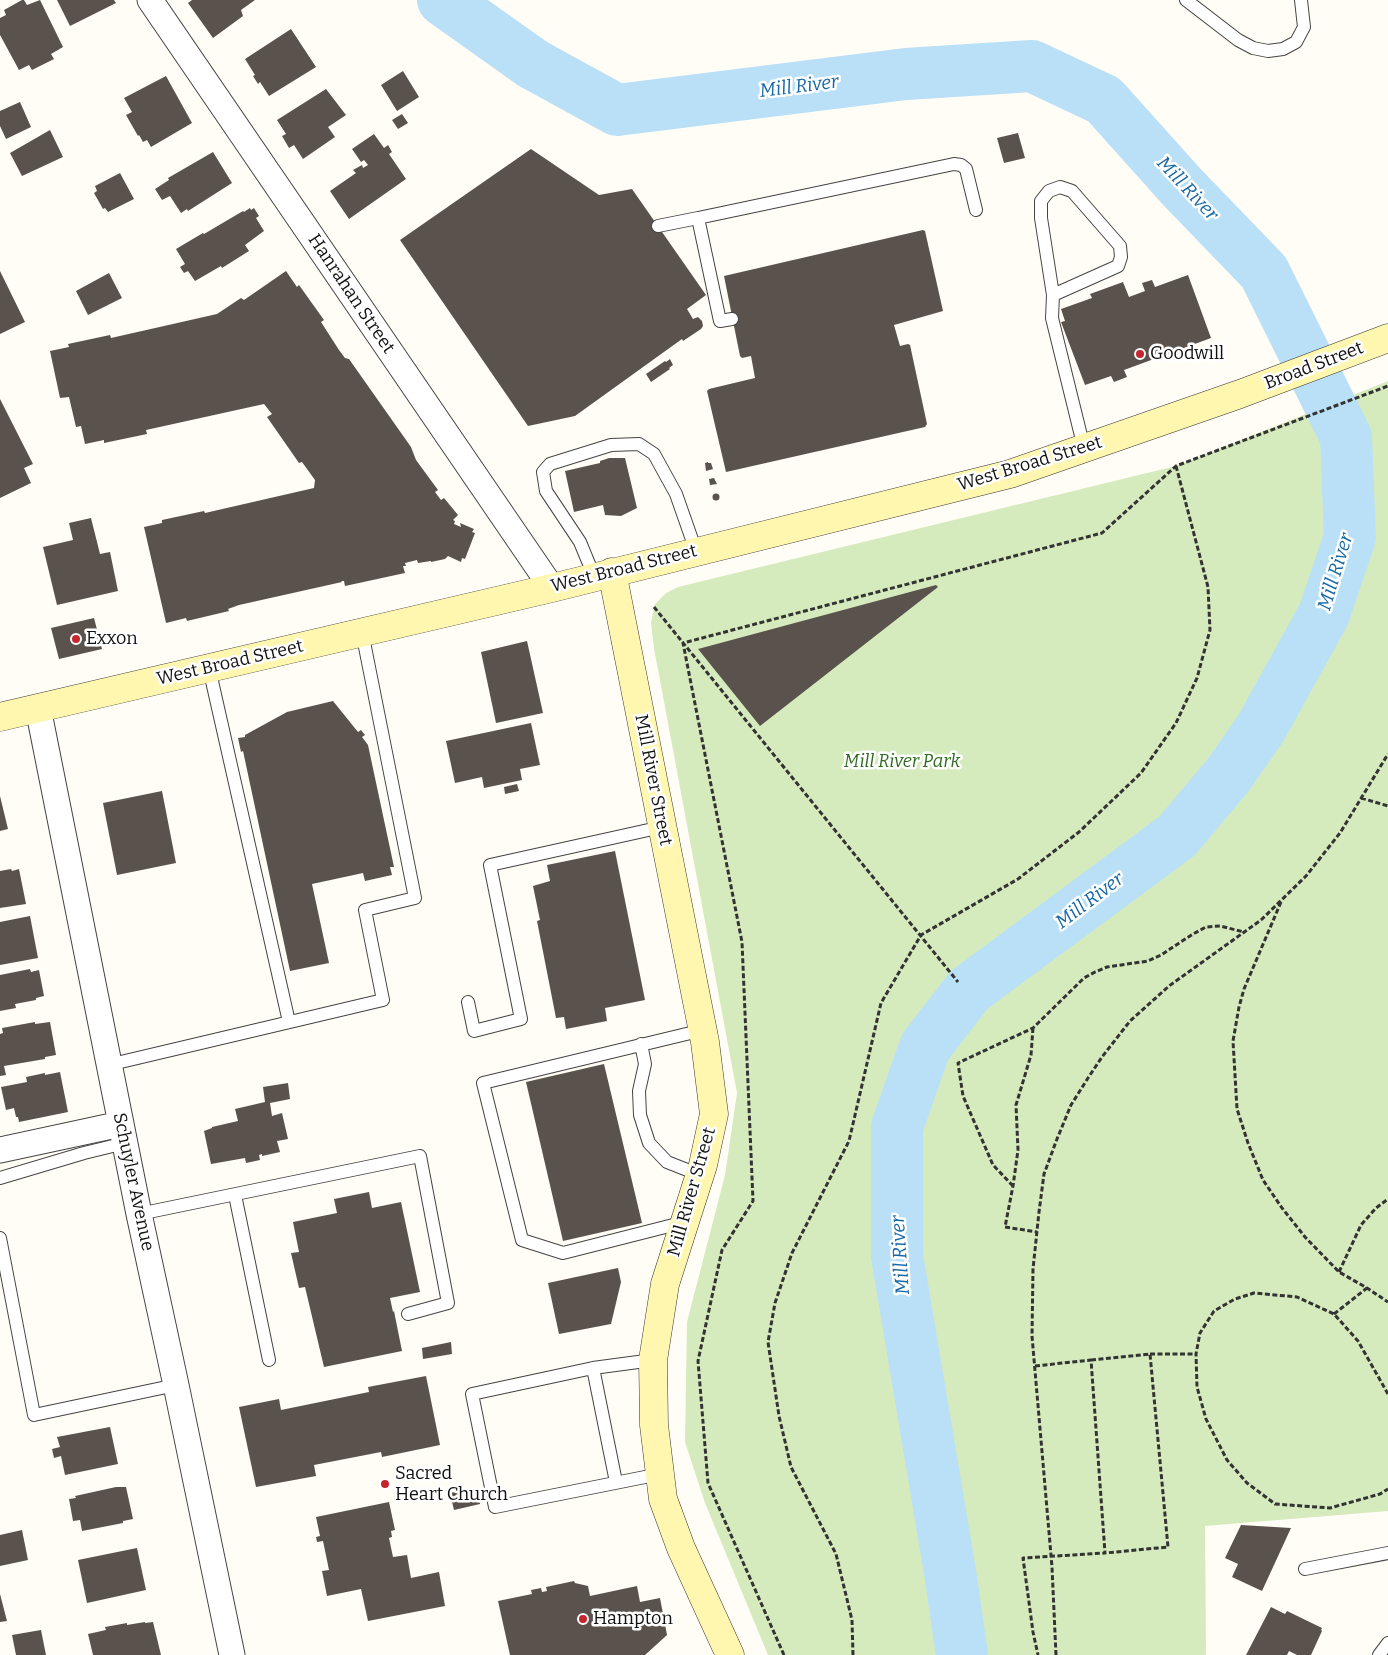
<!DOCTYPE html>
<style>
body{margin:0}
canvas{display:block;background:#fffdf5}
</style>
<canvas width="1388" height="1655"></canvas>
<script>
const g = document.querySelector('canvas').getContext('2d');
g.lineJoin = 'round';
function paint(path, color) { g.fillStyle = color; g.fill(path, 'evenodd'); }
const shape = rows => new Path2D(rows.map(r => 'M' + r).join(''));
function trace(path, color, width, dash) { g.strokeStyle = color; g.lineWidth = width; g.lineCap = dash ? 'butt' : 'round'; g.setLineDash(dash || []); g.stroke(path); }
function drawText(font, color, halo, rows, align = 'center') {
  g.font = font + ' Bitter,serif'; g.lineWidth = 5; g.setLineDash([]); g.textBaseline = 'middle'; g.strokeStyle = halo; g.fillStyle = color; for (const [text, x, y, turn = 0] of rows) {
    g.save(); g.translate(x, y); g.rotate((+turn || 0) * Math.PI / 180); g.textAlign = isNaN(turn) ? turn : align; if (halo) g.strokeText(text, 0, 0); g.fillText(text, 0, 0); g.restore();
  }
}
const green = shape([
 [1388,381,1388,1511,1205,1526,1206,1655,768,1655,705,1503,685,1442,687,1322,725,1175,737,1093,654,648,651,623,655,604,666,593,678,587,1176,466]
]);
const river = shape([
 [443,0,533,64,617,110,906,74,1032,66,1104,100,1182,187,1264,272,1346,437,1350,537,1324,614,1261,728,1229,774,1177,836,969,990,925,1047,897,1127,897,1256,950,1572,962,1655]
]);
const building = shape([
 [22,0,24,0,27,5,40,0,63,47,51,54,54,59,32,70,29,65,19,70,0,35,0,18,6,15,4,10],
 [57,0,114,0,116,3,70,26],
 [192,0,255,0,241,10,243,16,213,38,188,3],
 [291,29,316,67,269,96,260,82,258,84,253,76,255,75,245,59],
 [403,71,419,97,397,111,381,85],
 [166,76,192,123,151,147,147,140,143,142,139,135,138,136,126,115,132,112,124,98],
 [326,89,346,115,328,127,335,137,303,159,294,145,289,148,282,136,286,134,277,120],
 [20,102,31,127,6,139,0,126,0,111],
 [402,114,408,123,398,129,392,120],
 [50,130,63,157,22,176,10,153],
 [1018,133,1025,158,1004,163,997,138],
 [374,134,384,148,388,145,392,152,389,154,406,179,349,219,330,191,356,173,353,170,362,165,363,168,368,165,364,160,361,162,352,149],
 [531,149,599,195,632,189,706,295,687,309,693,319,698,317,702,321,703,326,701,329,683,341,682,339,575,416,528,426,400,240],
 [213,152,232,183,188,211,187,209,181,213,170,196,162,200,155,189,169,180,168,178],
 [120,173,134,199,108,212,105,208,103,209,94,193,97,191,95,186],
 [250,208,251,210,254,208,259,216,256,218,264,231,245,245,249,251,222,268,221,266,195,281,188,271,184,273,180,267,185,264,176,249,203,233,204,234,243,211,244,212],
 [923,230,925,231,943,311,894,325,900,346,908,344,910,345,927,424,925,427,726,472,707,391,709,389,755,378,751,356,742,358,740,356,724,276],
 [0,271,25,322,0,334],
 [286,271,297,287,299,285,324,320,321,322,339,350,345,358,349,359,411,447,416,460,438,490,435,492,441,500,444,498,458,515,453,520,455,521,454,524,461,527,460,523,474,529,472,532,475,533,465,559,462,558,461,562,448,556,445,559,431,562,431,561,418,563,417,560,405,563,406,566,403,566,405,573,345,586,344,581,341,581,342,582,239,605,228,609,229,611,187,621,186,618,166,623,144,527,162,523,162,520,204,511,205,513,314,488,315,480,302,462,299,463,267,417,272,414,264,404,146,430,147,434,104,443,104,440,85,444,81,426,76,427,69,397,60,398,50,351,69,347,68,344,110,335,111,338,217,314,241,298,244,300],
 [109,273,122,298,88,315,76,291],
 [1188,275,1211,338,1124,370,1127,377,1114,382,1111,376,1085,385,1061,322,1065,321,1061,309,1092,298,1090,294,1123,282,1129,297,1145,291,1142,283,1152,280,1155,287],
 [670,359,673,365,669,368,670,369,651,382,646,374,665,361,666,362],
 [0,399,33,464,24,468,31,483,0,498],
 [609,458,625,458,637,508,621,516,605,515,603,505,574,512,565,471,600,463,600,461],
 [708,462,708,463,711,463,713,469,706,471,705,463],
 [714,478,717,484,710,485,709,479],
 '712.5 497a3.5 3.5 0 1 1 7 0a3.5 3.5 0 1 1-7 0Z',
 [91,518,100,554,110,552,118,591,57,605,43,547,73,540,69,523],
 [936,585,938,587,760,726,698,649],
 [94,618,102,649,59,659,51,628],
 [527,641,543,713,496,723,481,652],
 [333,701,358,732,361,730,365,735,362,737,368,745,394,867,390,867,392,875,365,881,363,873,312,884,329,963,290,971,243,751,241,752,238,738,245,737,245,735,287,712],
 [531,723,540,765,520,769,522,780,484,788,482,777,455,783,446,741],
 [517,784,519,791,505,794,504,787],
 [162,791,176,863,117,875,103,803],
 [0,796,8,829,0,831],
 [615,851,645,1000,605,1008,607,1021,566,1029,564,1017,556,1018,537,921,540,920,533,886,550,881,547,865],
 [11,869,12,871,19,869,26,904,0,908,0,871],
 [30,916,38,958,0,965,0,922],
 [30,969,31,972,39,970,44,996,36,998,36,1000,15,1004,16,1008,0,1011,0,975],
 [35,1022,35,1024,50,1022,56,1055,45,1057,45,1059,4,1066,6,1075,0,1076,0,1034,3,1033,2,1028],
 [604,1064,642,1223,563,1241,526,1082],
 [60,1072,68,1112,19,1122,18,1117,16,1117,14,1108,6,1110,1,1087,27,1082,26,1077,45,1073,45,1075],
 [288,1083,290,1099,270,1103,272,1116,282,1113,288,1139,277,1141,280,1152,262,1156,262,1154,259,1155,260,1160,246,1163,245,1158,211,1164,204,1131,212,1128,212,1127,238,1121,235,1109,265,1102,263,1087],
 [369,1192,372,1208,401,1202,420,1292,390,1298,393,1312,394,1311,402,1351,324,1367,305,1287,299,1288,291,1253,299,1252,293,1222,337,1213,334,1199],
 [618,1268,621,1282,611,1324,559,1334,548,1283],
 [451,1342,452,1354,423,1359,422,1348],
 [426,1376,440,1445,382,1457,381,1452,314,1465,316,1476,256,1487,239,1407,279,1399,281,1410,369,1392,368,1387],
 [110,1427,118,1464,65,1475,61,1456,54,1458,52,1449,60,1447,57,1437],
 [116,1487,126,1487,133,1519,123,1521,123,1523,82,1531,80,1520,73,1521,69,1499,76,1498,75,1496],
 [477,1488,480,1504,454,1510,450,1493],
 [389,1502,395,1530,391,1531,392,1537,389,1538,393,1557,407,1555,411,1578,439,1572,445,1606,368,1621,361,1589,327,1596,322,1571,329,1570,323,1541,317,1542,316,1537,320,1536,316,1517],
 [1241,1525,1291,1528,1262,1591,1232,1577,1238,1564,1225,1558],
 [22,1530,28,1560,0,1566,0,1535],
 [137,1548,146,1590,87,1603,78,1560],
 [574,1581,575,1583,588,1586,590,1596,637,1586,640,1602,660,1598,667,1635,645,1655,510,1655,498,1601,532,1594,531,1590,541,1588,542,1592,547,1591,546,1587],
 [0,1594,7,1621,0,1622],
 [1271,1607,1285,1614,1287,1611,1322,1628,1321,1630,1322,1631,1311,1655,1297,1655,1289,1651,1287,1655,1246,1655],
 [145,1622,145,1623,153,1622,161,1655,93,1655,88,1634,106,1630,105,1627,127,1623,127,1625],
 [41,1630,46,1655,16,1655,12,1635]
]);
const path = shape([
 [654,607,958,982],
 [1361,798,1388,806],
 [1281,902,1244,989,1239,1007,1233,1041,1237,1109,1248,1143,1263,1180,1282,1208,1305,1237,1339,1272,1367,1288,1388,1302],
 [1033,1028,1031,1055,1016,1105,1018,1150,1013,1186,1005,1227,1037,1232],
 [1013,1186,993,1165,963,1096,958,1063,1033,1028,1084,978,1095,972,1107,967,1148,961,1161,955,1193,934,1206,927,1220,926,1244,932],
 [1339,1272,1361,1225,1376,1208,1388,1199],
 [1334,1314,1367,1288],
 [1150,1354,1196,1354],
 [1091,1360,1150,1354,1168,1547,1105,1553],
 [1035,1366,1091,1360,1105,1553,1023,1558,1033,1632,1038,1655],
 [1388,1394,1358,1341,1334,1314,1297,1297,1254,1293,1235,1299,1214,1311,1200,1333,1196,1354,1197,1387,1206,1419,1227,1460,1247,1483,1275,1504,1330,1508,1380,1494,1388,1489],
 [784,1655,708,1483,698,1361,722,1250,753,1201,742,942,683,643,1102,533,1176,466,1388,386],
 [853,1655,852,1620,836,1554,791,1467,779,1416,768,1342,775,1303,792,1253,849,1141,881,1003,921,935,1018,879,1079,832,1141,773,1176,723,1197,678,1210,630,1208,587,1176,466],
 [1056,1655,1052,1567,1032,1336,1033,1269,1039,1212,1044,1174,1057,1139,1071,1105,1088,1078,1102,1057,1130,1021,1169,986,1261,920,1306,876,1340,833,1388,754]
]);
const lane = shape([
 [1186,0,1238,40,1253,48,1268,51,1283,49,1296,42,1304,27,1301,0],
 [658,226,698,218],
 [1053,295,1118,266,1121,257,1120,246,1072,191,1060,187,1049,191,1041,201,1041,218,1053,295,1052,318,1084,448],
 [732,319,720,321,698,218,954,164,961,165,966,169,976,210],
 [594,576,580,542,546,491,543,472,550,464,611,445,639,444,654,454,676,494,696,551],
 [209,668,289,1022],
 [468,1002,474,1031,521,1019,490,865,662,827],
 [641,1044,645,1064,639,1091,640,1115,649,1143,667,1162,700,1175],
 [108,1065,383,1000,365,910,415,898,362,632],
 [0,1178,84,1153,125,1143],
 [235,1195,269,1360],
 [139,1214,420,1156,448,1303,408,1314],
 [685,1222,563,1253,522,1240,483,1083,703,1030],
 [0,1238,34,1415,176,1385],
 [653,1360,593,1368,472,1394,495,1507,660,1474],
 [593,1368,616,1482],
 [1305,1569,1388,1553],
 [1379,1655,1388,1643]
]);
const street = shape([
 [150,0,552,588],
 [38,708,139,1214,176,1385,232,1655],
 [0,1150,121,1124]
]);
const secondary = shape([
 [612,572,705,1042,714,1114,703,1165,665,1284,653,1360,654,1425,663,1499,681,1548,730,1655],
 [0,717,552,588,1010,474,1240,394,1388,338]
]);
const markers = [
 [1140,354,5,"#c4262e"],
 [76,639,5,"#c4262e"],
 [385,1484,5,"#c4262e"],
 [583,1619,5,"#c4262e"]
];
const streetNames = [
 ["Hanrahan Street",351,294,56],
 ["Broad Street",1314,366,-21],
 ["West Broad Street",1030,464,-17],
 ["West Broad Street",624,569,-14],
 ["West Broad Street",230,663,-13],
 ["Mill River Street",653,780,79],
 ["Schuyler Avenue",133,1182,78],
 ["Mill River Street",692,1192,-74]
];
const poiNames = [
 ["Goodwill",1150,354],
 ["Exxon",86,639],
 ["Sacred",395,1474],
 ["Heart Church",395,1495],
 ["Hampton",593,1619]
];
const parkNames = [
 ["Mill River Park",902,762]
];
const waterNames = [
 ["Mill River",799,87,-7],
 ["Mill River",1187,189,47],
 ["Mill River",1336,572,-73],
 ["Mill River",1090,901,-37],
 ["Mill River",901,1255,-94]
];
paint(green, '#d5ebbd');
trace(river, '#b9e0f7', 52);
paint(building, '#5a524d');
trace(lane, '#444', 14);
trace(street, '#444', 27);
trace(secondary, '#333', 29);
trace(path, '#333', 3, [5, 2.5]);
trace(lane, '#fff', 12);
trace(street, '#fff', 25);
trace(secondary, '#fff6b0', 28);
for (const [x, y, r, color] of markers) { const dot = new Path2D(); dot.arc(x, y, r, 0, 2 * Math.PI); g.fillStyle = color; g.fill(dot); trace(dot, '#fff', 2); }
drawText('18px', '#111', '#fff', streetNames);
drawText('18px', '#111', '#fff', poiNames, 'left');
drawText('italic 18px', '#2f6b1f', '#fff', parkNames);
drawText('italic 19px', '#1768a6', '#fff', waterNames);
</script>
